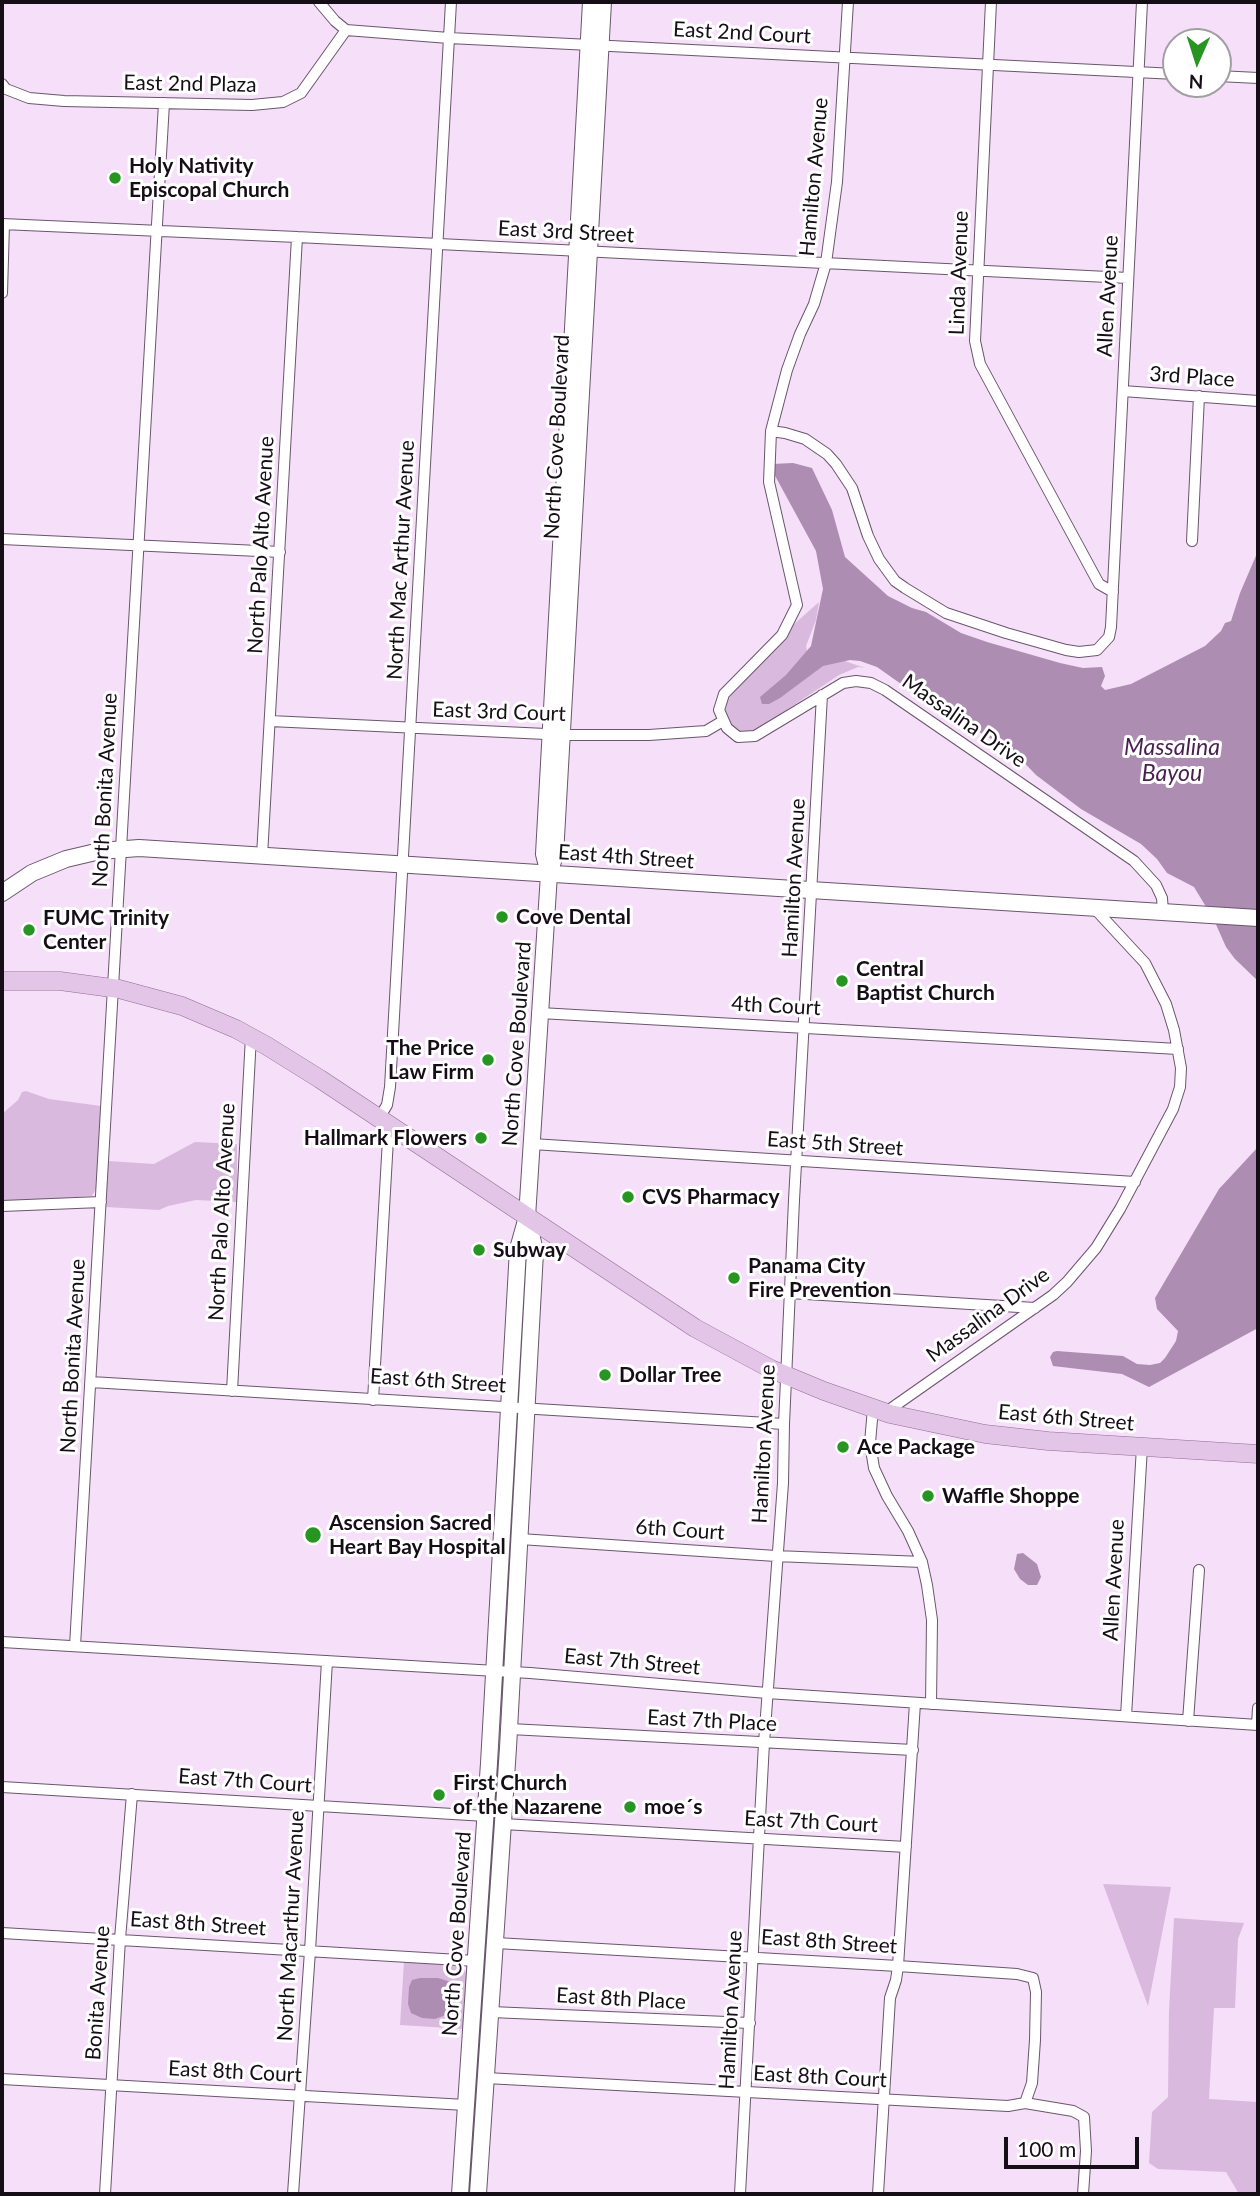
<!DOCTYPE html>
<meta charset="utf-8">
<style>
body{margin:0}
#map{position:relative;width:1260px;height:2196px;overflow:hidden;background:#f6dff9;font-family:Lato,sans-serif}
canvas{display:block}
.frame{position:absolute;inset:0;border:4px solid #160e17;pointer-events:none}
.north{position:absolute;left:1162px;top:28px;width:70px;height:70px;box-sizing:border-box;background:#fff;border:2px solid #a29fa2;border-radius:50%;rotate:183deg;font-size:19px;font-weight:700;line-height:28px;text-align:center;color:#160e17}
.north::after{content:'';display:block;margin:auto;width:24px;height:32px;background:#279521;clip-path:polygon(50% 0,100% 100%,50% 72%,0 100%)}
.scale{position:absolute;left:1004px;top:2137px;width:135px;height:32px;box-sizing:border-box;border:4px solid #160e17;border-top:0;padding-left:9px;font-size:21px;line-height:24px;white-space:nowrap;color:#160e17;-webkit-text-stroke:5px #fff;paint-order:stroke}
</style>
<div id="map">
<canvas width="1260" height="2196"></canvas>
<div class="frame"></div>
<div class="north">N</div>
<div class="scale">100 m</div>
</div>
<script>
const g = document.querySelector('canvas').getContext('2d');
g.lineJoin = 'round';
function paint(path, color) { g.fillStyle = color; g.fill(path, 'evenodd'); }
const shape = rows => new Path2D(rows.map(r => 'M' + r).join(''));
function trace(path, color, width, dash) { g.strokeStyle = color; g.lineWidth = width; g.lineCap = dash ? 'butt' : 'round'; g.setLineDash(dash || []); g.stroke(path); }
function drawText(font, color, halo, rows, align = 'center') {
  g.font = font + ' Lato,sans-serif'; g.lineWidth = 6; g.setLineDash([]); g.textBaseline = 'middle'; g.strokeStyle = halo; g.fillStyle = color; for (const [text, x, y, turn = 0] of rows) {
    g.save(); g.translate(x, y); g.rotate((+turn || 0) * Math.PI / 180); g.textAlign = isNaN(turn) ? turn : align; if (halo) g.strokeText(text, 0, 0); g.fillText(text, 0, 0); g.restore();
  }
}
const green = shape([
 [819,602,816,620,806,646,808,656,836,658,865,668,858,667,839,675,755,731,742,732,736,730,732,726,725,711,728,699,792,626],
 [26,1091,49,1099,101,1106,97,1187,92,1196,2,1202,2,1114,18,1100,22,1092],
 [195,1142,237,1144,237,1202,196,1200,168,1206,159,1210,106,1207,108,1161,154,1164],
 [1103,1884,1171,1887,1148,2006],
 [1174,1918,1244,1923,1238,1939,1235,2008,1214,2008,1209,2099,1258,2102,1258,2194,1239,2194,1226,2172,1158,2169,1149,2163,1152,2112,1168,2097,1169,2011],
 [404,1962,451,1965,462,1967,465,1971,468,1978,464,2029,400,2025]
]);
const water = shape([
 [793,463,812,468,832,510,845,557,888,596,912,608,926,612,961,633,987,642,1060,663,1083,668,1102,667,1105,676,1101,686,1105,690,1131,684,1205,646,1221,631,1225,623,1231,621,1240,593,1258,551,1258,981,1235,959,1226,947,1214,920,1194,887,1167,873,1157,859,1141,844,1081,809,1036,775,1012,750,935,708,877,667,860,661,850,660,823,666,780,698,769,704,762,704,760,697,786,675,811,646,823,589,816,551,773,472,772,464],
 [1258,1147,1258,1328,1149,1387,1122,1374,1053,1366,1050,1357,1053,1352,1057,1351,1123,1356,1137,1364,1150,1365,1160,1363,1165,1358,1176,1341,1178,1331,1157,1309,1155,1298,1219,1189],
 [1023,1553,1037,1564,1041,1577,1037,1585,1028,1585,1020,1579,1014,1569,1017,1554],
 [420,1978,438,1978,451,1982,455,1996,451,2013,435,2019,422,2018,411,2013,408,2004,409,1987,412,1980]
]);
const street = shape([
 [319,2,335,21,346,30,449,38,1176,74],
 [848,2,837,182,826,263,814,304,800,334,787,370,771,431,769,482,797,605,782,635,724,694,719,710,727,728,738,737,755,736,843,683,856,681,871,683,885,690,1134,861,1156,885,1162,898,1163,912],
 [991,2,975,341,980,364,1099,584,1113,592],
 [1218,76,1258,78],
 [2,84,6,89,29,98,64,101,252,105,283,102,301,93,346,30],
 [2,224,297,237,1128,278],
 [2,293,4,224],
 [1123,391,1258,401],
 [771,431,785,433,805,439,827,454,836,464,852,488,868,536,879,559,895,581,905,588,946,613,1006,633,1066,650,1079,652,1097,650,1109,637,1111,627,1142,2],
 [2,539,280,552],
 [1192,541,1199,396],
 [270,721,567,735,649,735,706,731,723,721],
 [262,856,297,237],
 [540,1013,1178,1049],
 [379,1118,387,1105,390,1087,451,2],
 [532,1144,1135,1182],
 [2,1206,101,1202],
 [790,1293,1035,1308],
 [91,1382,784,1424],
 [232,1391,251,1036],
 [373,1400,388,1139,395,1129],
 [873,1408,870,1443,874,1468,887,1496,908,1531,922,1562,927,1585,932,1620,931,1704],
 [886,1412,1053,1295,1067,1282,1096,1248,1120,1209,1173,1109,1180,1087,1181,1068,1174,1030,1166,1004,1145,963,1094,908],
 [520,1539,776,1556,922,1562],
 [2,1642,530,1673,767,1693,1258,1725],
 [75,1646,164,103],
 [1126,1716,1142,1447],
 [1188,1721,1199,1570],
 [1257,1725,1258,1708],
 [510,1729,913,1750],
 [2,1787,486,1816],
 [503,1824,906,1847],
 [2,1933,476,1961],
 [496,1943,898,1966,1017,1974,1033,1978,1036,1992,1035,2040,1032,2083,1025,2103],
 [491,2012,750,2023],
 [486,2078,1008,2106,1025,2103,1073,2111,1084,2117,1086,2151,1083,2194],
 [2,2079,466,2105],
 [105,2194,120,1939,132,1794],
 [293,2194,310,1951,327,1661],
 [740,2194,764,1743,783,1483,784,1424,794,1200,822,695],
 [878,2194,890,1998,896,1980,898,1966,915,1703]
]);
const secondary = shape([
 [549,874,544,854,591,2],
 [2,893,32,873,66,859,100,851,139,848,1258,918],
 [460,2194,489,1763,518,1249,527,1217,549,874,555,855,603,2],
 [478,2194,508,1748,535,1252,528,1219]
]);
const primary = shape([
 [2,981,60,981,119,989,182,1006,236,1029,267,1046,320,1079,695,1328,771,1369,824,1391,890,1414,985,1434,1048,1441,1258,1454]
]);
const markers = [
 [115,178,7,"#279521"],
 [502,917,7,"#279521"],
 [29,930,7,"#279521"],
 [842,981,7,"#279521"],
 [488,1060,7,"#279521"],
 [481,1138,7,"#279521"],
 [628,1197,7,"#279521"],
 [479,1250,7,"#279521"],
 [734,1278,7,"#279521"],
 [605,1375,7,"#279521"],
 [843,1447,7,"#279521"],
 [928,1496,7,"#279521"],
 [313,1535,9,"#279521"],
 [439,1795,7,"#279521"],
 [630,1807,7,"#279521"]
];
const streetNames = [
 ["East 2nd Court",742,33,3],
 ["East 2nd Plaza",190,84,1],
 ["Hamilton Avenue",814,177,-85],
 ["East 3rd Street",566,232,3],
 ["Linda Avenue",959,273,-88],
 ["Allen Avenue",1108,296,-87],
 ["3rd Place",1192,377,4],
 ["North Cove Boulevard",557,437,-87],
 ["North Palo Alto Avenue",261,545,-87],
 ["North Mac Arthur Avenue",401,560,-87],
 ["East 3rd Court",499,712,2],
 ["Massalina Drive",964,721,35],
 ["North Bonita Avenue",105,790,-87],
 ["East 4th Street",626,857,4],
 ["Hamilton Avenue",794,878,-87],
 ["4th Court",776,1006,3],
 ["North Cove Boulevard",517,1044,-86],
 ["East 5th Street",835,1144,4],
 ["North Palo Alto Avenue",222,1212,-87],
 ["Massalina Drive",988,1315,-36],
 ["North Bonita Avenue",73,1356,-87],
 ["East 6th Street",438,1381,4],
 ["East 6th Street",1066,1418,5],
 ["Hamilton Avenue",764,1444,-87],
 ["6th Court",680,1530,4],
 ["Allen Avenue",1114,1580,-87],
 ["East 7th Street",632,1662,5],
 ["East 7th Place",712,1721,3],
 ["East 7th Court",245,1781,4],
 ["East 7th Court",811,1822,3],
 ["East 8th Street",198,1924,4],
 ["North Macarthur Avenue",291,1926,-87],
 ["North Cove Boulevard",457,1934,-86],
 ["East 8th Street",829,1942,4],
 ["Bonita Avenue",98,1993,-86],
 ["East 8th Place",621,1999,3],
 ["Hamilton Avenue",731,2010,-87],
 ["East 8th Court",235,2072,3],
 ["East 8th Court",820,2077,3]
];
const poiNames = [
 ["Holy Nativity",129,166],
 ["Episcopal Church",129,190],
 ["Cove Dental",516,917],
 ["FUMC Trinity",43,918],
 ["Center",43,942],
 ["Central",856,969],
 ["Baptist Church",856,993],
 ["The Price",474,1048,"right"],
 ["Law Firm",474,1072,"right"],
 ["Hallmark Flowers",467,1138,"right"],
 ["CVS Pharmacy",642,1197],
 ["Subway",493,1250],
 ["Panama City",748,1266],
 ["Fire Prevention",748,1290],
 ["Dollar Tree",619,1375],
 ["Ace Package",857,1447],
 ["Waffle Shoppe",942,1496],
 ["Ascension Sacred",329,1523],
 ["Heart Bay Hospital",329,1547],
 ["First Church",453,1783],
 ["of the Nazarene",453,1807],
 ["moe´s",644,1807]
];
const waterNames = [
 ["Massalina",1172,748],
 ["Bayou",1172,774]
];
paint(green, '#dab9de');
paint(water, '#ae8db3');
trace(street, '#6a566c', 12);
trace(secondary, '#6a566c', 18);
trace(primary, '#906c94', 19);
trace(street, '#fff', 10);
trace(secondary, '#fff', 16);
trace(primary, '#e3c5e8', 18);
for (const [x, y, r, color] of markers) { const dot = new Path2D(); dot.arc(x, y, r, 0, 2 * Math.PI); g.fillStyle = color; g.fill(dot); trace(dot, '#fff', 2.5); }
drawText('21px', '#160e17', '#fff', streetNames);
drawText('bold 21px', '#160e17', '#fff', poiNames, 'left');
drawText('italic 23px', '#4a1f50', '#fff', waterNames);
</script>
